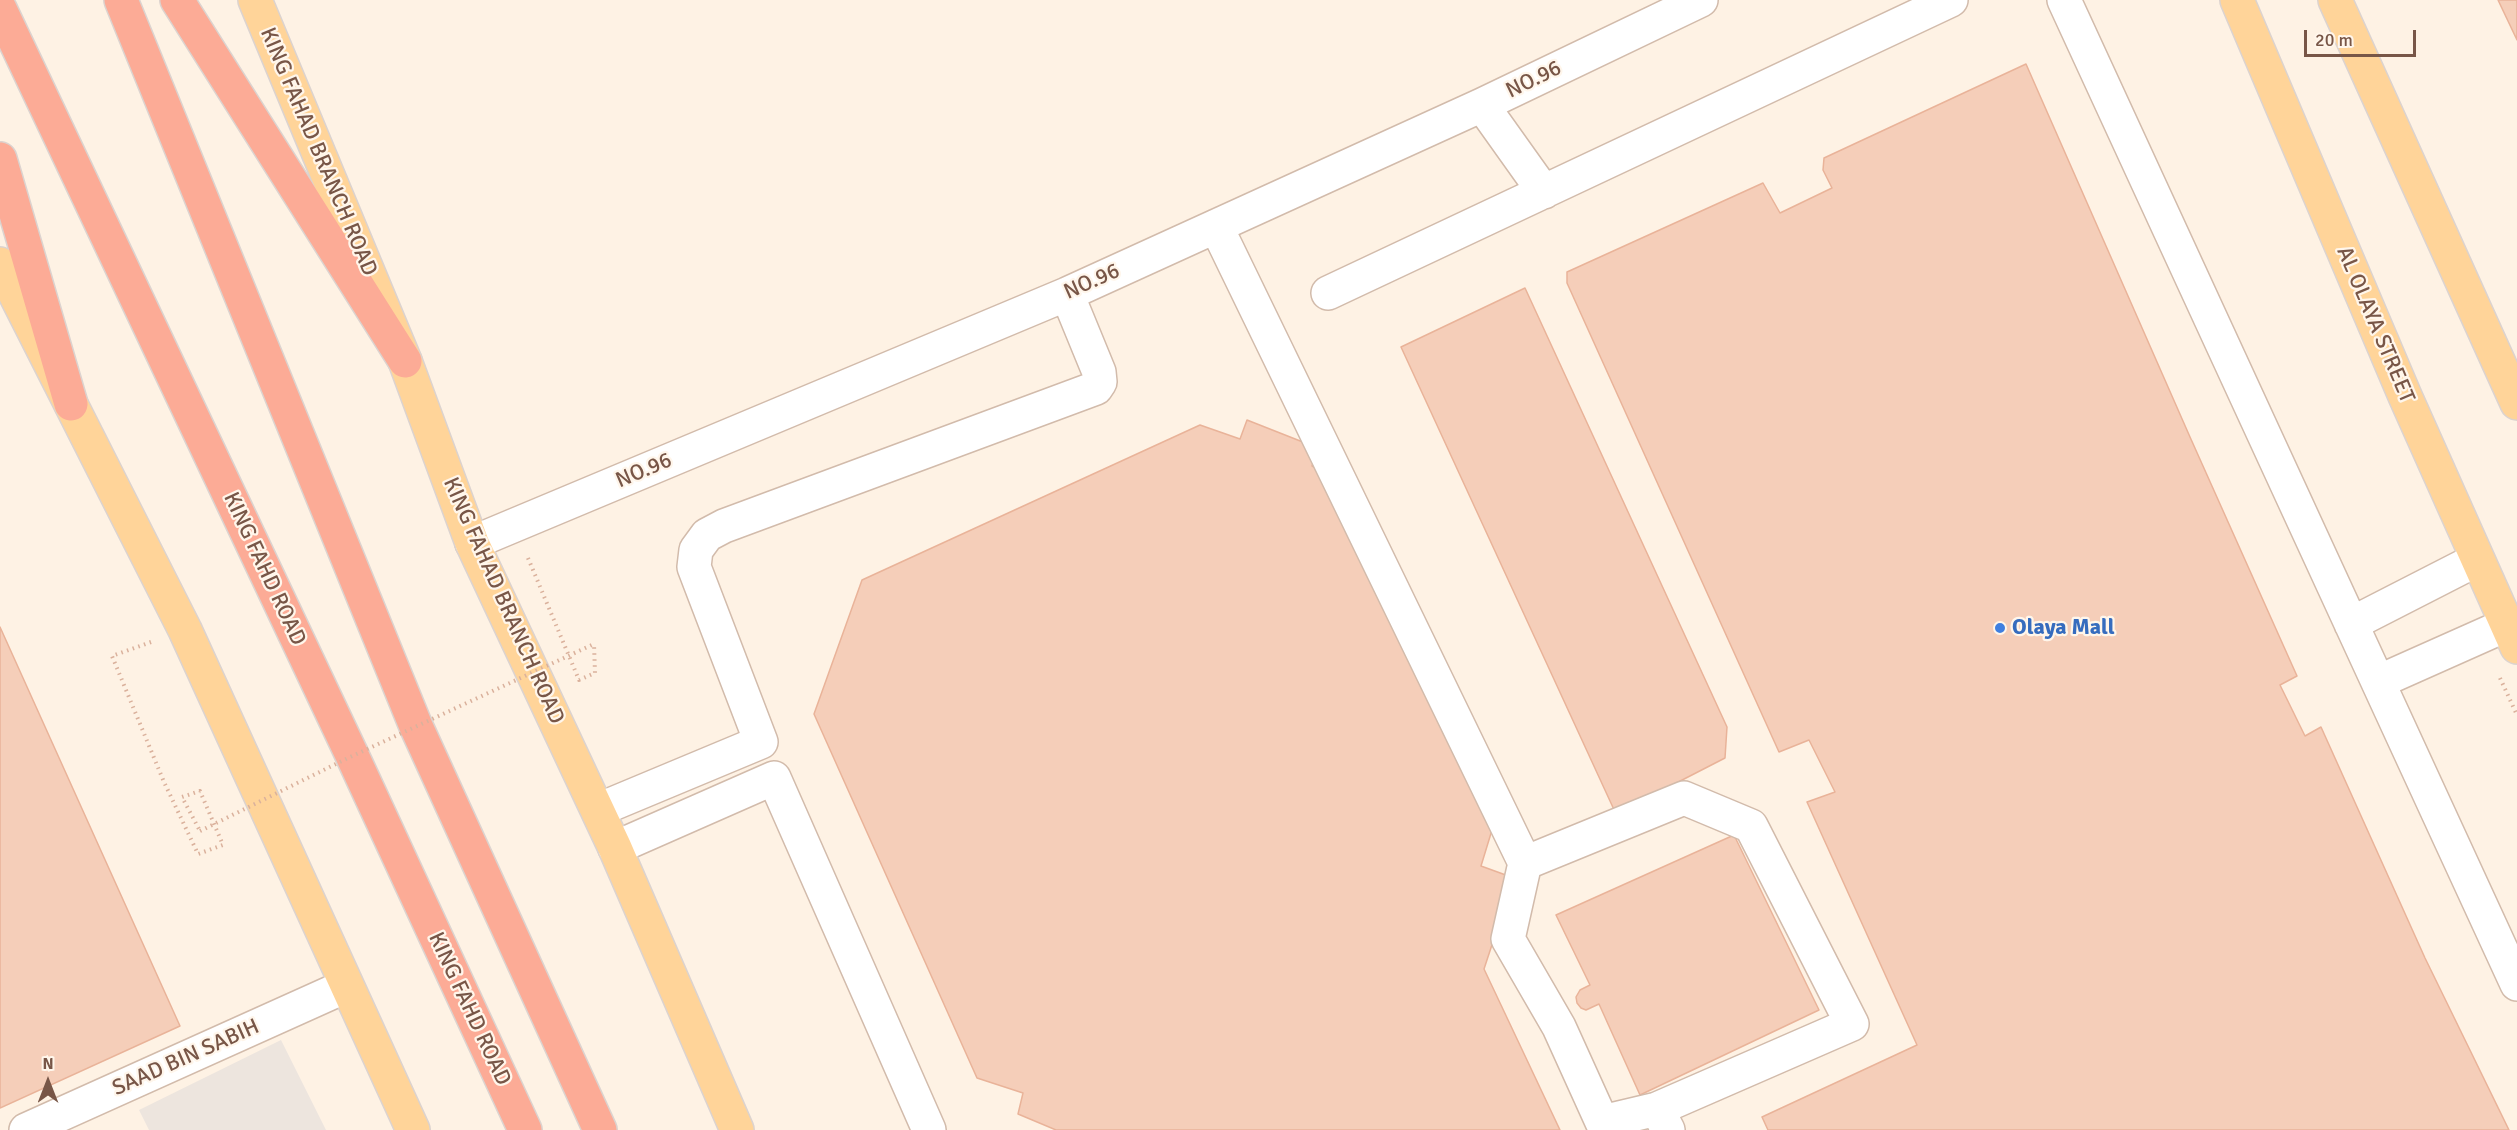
<!DOCTYPE html>
<style>
body{margin:0}
#map{position:relative;width:2517px;height:1130px;overflow:hidden;background:#fef2e4;font-family:Signika,sans-serif}
canvas{display:block}
.north{position:absolute;left:18px;top:1052px;width:60px;height:60px;-webkit-text-stroke:4px #fff6eb;paint-order:stroke;rotate:0deg;font-size:16px;font-weight:700;line-height:24px;text-align:center;color:#785647}
.north::after{content:'';display:block;margin:auto;width:21px;height:27px;background:#785647;clip-path:polygon(50% 0,100% 100%,50% 72%,0 100%)}
.scale{position:absolute;left:2304px;top:30px;width:112px;height:27px;box-sizing:border-box;border:3px solid #785647;border-top:0;padding-left:8px;font-size:18px;line-height:21px;white-space:nowrap;color:#785647;-webkit-text-stroke:4px #fff6eb;paint-order:stroke}
</style>
<div id="map">
<canvas width="2517" height="1130"></canvas>
<div class="north">N</div>
<div class="scale">20 m</div>
</div>
<script>
const g = document.querySelector('canvas').getContext('2d');
g.lineJoin = 'round';
function paint(path, color) { g.fillStyle = color; g.fill(path, 'evenodd'); }
const shape = rows => new Path2D(rows.map(r => 'M' + r).join(''));
function trace(path, color, width, dash) { g.strokeStyle = color; g.lineWidth = width; g.lineCap = dash ? 'butt' : 'round'; g.setLineDash(dash || []); g.stroke(path); }
function drawText(font, color, halo, rows, align = 'center') {
  g.font = font + ' Signika,sans-serif'; g.lineWidth = 4.5; g.setLineDash([]); g.textBaseline = 'middle'; g.strokeStyle = halo; g.fillStyle = color; for (const [text, x, y, turn = 0] of rows) {
    g.save(); g.translate(x, y); g.rotate((+turn || 0) * Math.PI / 180); g.textAlign = isNaN(turn) ? turn : align; if (halo) g.strokeText(text, 0, 0); g.fillText(text, 0, 0); g.restore();
  }
}
const industrial = shape([
 [281,1040,326,1130,149,1130,139,1110]
]);
const building = shape([
 [2498,0,2517,0,2517,40,2498,0],
 [2026,64,2190,437,2297,676,2280,685,2305,736,2321,727,2425,958,2509,1130,1768,1130,1762,1117,1917,1045,1807,802,1835,792,1809,740,1779,752,1567,283,1567,272,1763,183,1780,213,1832,188,1823,170,1824,158,2026,64],
 [1525,288,1727,727,1725,758,1616,814,1401,347,1525,288],
 [1247,420,1318,448,1312,466,1325,473,1492,830,1481,866,1514,878,1484,969,1560,1130,1056,1130,1018,1114,1023,1093,977,1078,814,714,862,580,1200,425,1240,439,1247,420],
 [0,627,180,1026,0,1108,0,627],
 [1734,835,1819,1010,1640,1095,1599,1004,1586,1010,1581,1008,1577,1003,1576,997,1580,990,1590,985,1556,915,1734,835]
]);
const path = shape([
 [528,558,579,680,595,673,594,644],
 [151,642,112,656,164,782,198,854,223,845,200,791,182,797,200,831],
 [2500,678,2517,715]
]);
const minor = shape([
 [2064,0,2517,984],
 [1482,105,1544,192],
 [1216,226,1525,863,1508,939,1559,1027,1602,1122,1657,1109,1668,1130],
 [1328,293,1951,0],
 [472,543,1067,294,1482,105,1701,0],
 [2351,624,2476,560],
 [2378,682,2506,625],
 [598,810,761,742,694,567,696,550,707,535,724,526,1096,388,1100,382,1099,372,1067,294],
 [615,848,774,778,929,1130],
 [1525,863,1684,798,1751,826,1852,1024,1657,1109],
 [26,1130,346,986]
]);
const major = shape([
 [255,0,405,361,472,543,615,848,737,1130],
 [2237,0,2405,396,2517,647],
 [2335,0,2517,403],
 [0,264,185,630,413,1130]
]);
const highway = shape([
 [121,0,415,724,600,1130],
 [177,0,405,361],
 [0,9,351,753,525,1130],
 [0,159,71,404]
]);
const pathBridge = shape([
 [200,831,348,758,594,644]
]);
const markers = [
 [2000,628,6,"#3f7fe0"]
];
const streetNames = [
 ["NO.96",1534,80,-26],
 ["KING FAHAD BRANCH ROAD",318,152,67],
 ["NO.96",1092,282,-24],
 ["AL OLAYA STREET",2375,325,67],
 ["NO.96",644,471,-23],
 ["KING FAHD ROAD",264,569,65],
 ["KING FAHAD BRANCH ROAD",503,601,66],
 ["KING FAHD ROAD",469,1009,65],
 ["SAAD BIN SABIH",186,1058,-24]
];
const shopNames = [
 ["Olaya Mall",2012,628]
];
paint(industrial, '#ede5de');
paint(building, '#f5ceb9');
trace(building, '#e9b399', 1.5);
trace(minor, '#d2bbab', 36);
trace(major, '#dcd3cf', 36);
trace(highway, '#dcd3cf', 36);
trace(path, '#dab19c', 4, [1.5, 4.5]);
trace(minor, '#fff', 33);
trace(major, '#ffd499', 33);
trace(highway, '#fcab96', 33);
trace(pathBridge, '#dab19c', 4, [1.5, 4.5]);
for (const [x, y, r, color] of markers) { const dot = new Path2D(); dot.arc(x, y, r, 0, 2 * Math.PI); g.fillStyle = color; g.fill(dot); trace(dot, '#fff6eb', 2); }
drawText('22px', '#785647', '#fff6eb', streetNames);
drawText('bold 22px', '#366cbe', '#fff6eb', shopNames, 'left');
</script>
